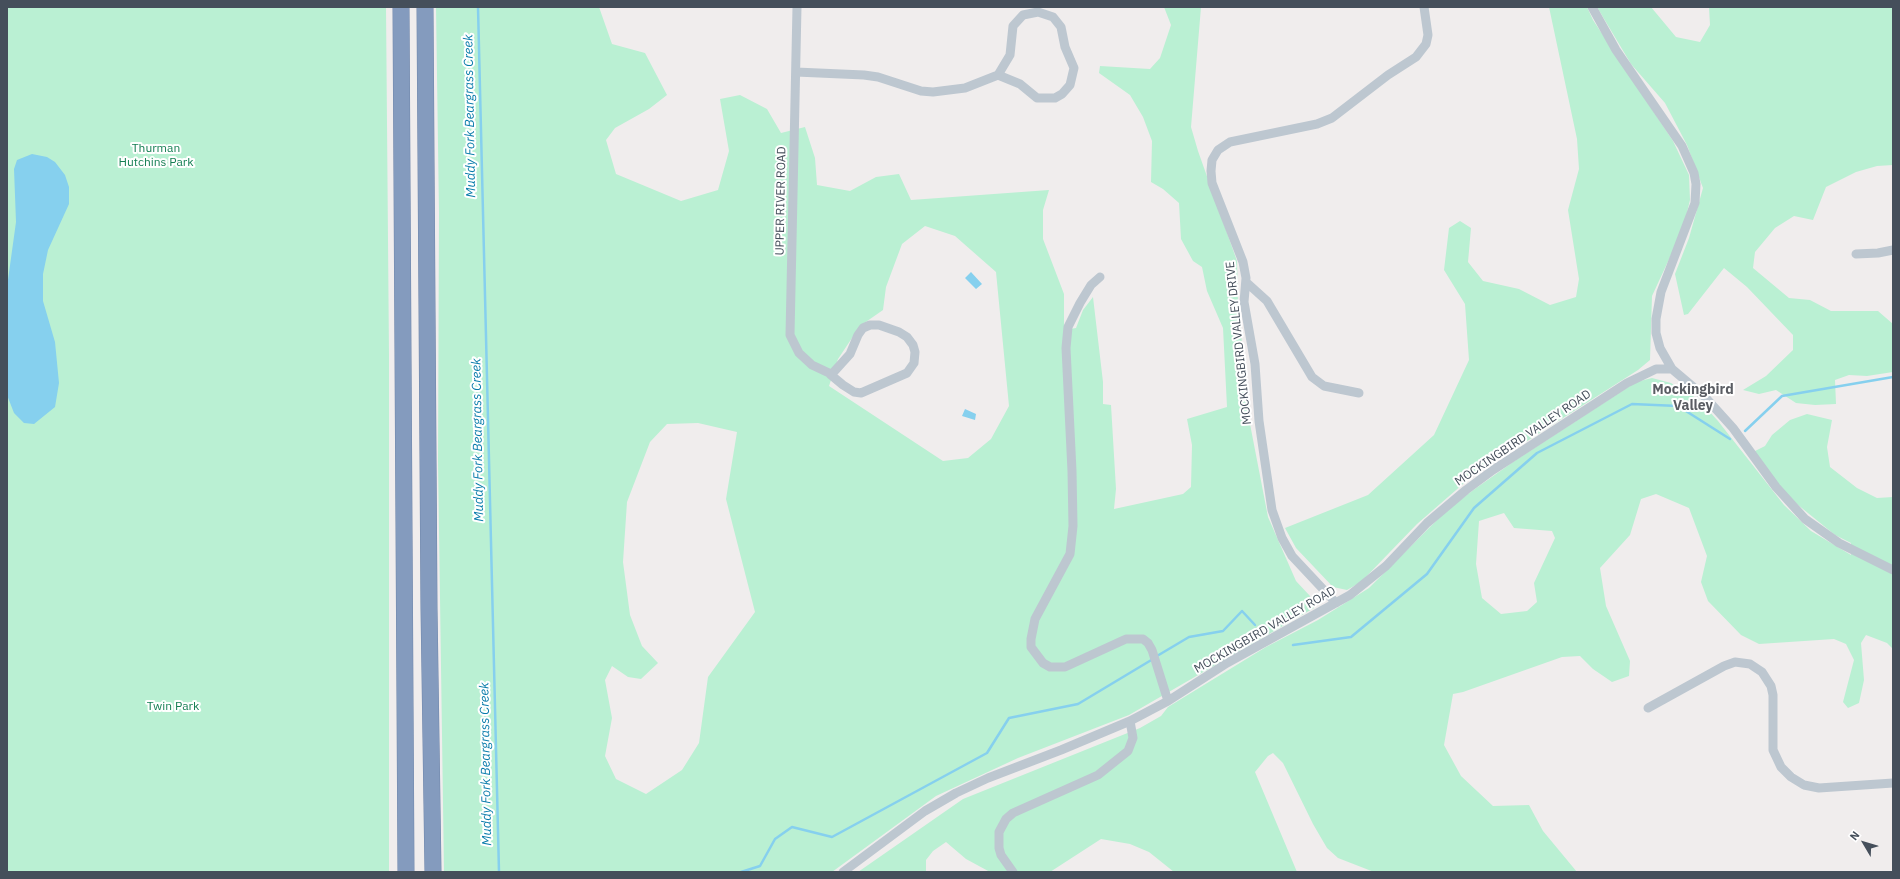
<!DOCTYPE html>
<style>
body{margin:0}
#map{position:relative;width:1900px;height:879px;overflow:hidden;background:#f0eded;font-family:"IBM Plex Sans",sans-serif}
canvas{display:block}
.frame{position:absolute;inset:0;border:8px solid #454f5b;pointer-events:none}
.north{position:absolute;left:1844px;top:823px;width:40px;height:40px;-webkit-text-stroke:3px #fff;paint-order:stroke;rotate:308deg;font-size:11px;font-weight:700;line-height:16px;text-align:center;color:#454f5b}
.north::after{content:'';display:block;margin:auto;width:14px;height:18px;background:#454f5b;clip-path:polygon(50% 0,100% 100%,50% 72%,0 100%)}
</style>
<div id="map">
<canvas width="1900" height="879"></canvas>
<div class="frame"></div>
<div class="north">N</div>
</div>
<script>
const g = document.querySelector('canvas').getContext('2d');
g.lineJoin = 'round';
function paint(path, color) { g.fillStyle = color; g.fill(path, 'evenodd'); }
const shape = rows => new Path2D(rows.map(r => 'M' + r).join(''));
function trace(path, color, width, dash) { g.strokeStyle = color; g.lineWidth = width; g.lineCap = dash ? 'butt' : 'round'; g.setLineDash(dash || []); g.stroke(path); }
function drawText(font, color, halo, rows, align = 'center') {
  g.font = font + ' "IBM Plex Sans",sans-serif'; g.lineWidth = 4; g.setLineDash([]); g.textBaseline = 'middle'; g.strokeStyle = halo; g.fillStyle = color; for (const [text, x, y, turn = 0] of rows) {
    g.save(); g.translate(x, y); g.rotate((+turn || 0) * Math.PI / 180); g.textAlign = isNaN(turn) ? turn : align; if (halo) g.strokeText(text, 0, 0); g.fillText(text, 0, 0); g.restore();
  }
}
const green = shape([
 [7,7,386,7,389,356,389,872,7,872],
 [436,7,599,7,612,44,645,53,667,95,649,109,615,128,606,140,616,174,681,201,718,190,729,151,720,99,740,95,767,109,781,133,805,127,815,158,817,185,850,191,876,177,899,174,911,200,1049,190,1043,210,1043,239,1064,294,1064,330,1076,328,1083,310,1093,297,1103,382,1103,404,1111,405,1116,489,1114,509,1183,494,1191,487,1192,445,1187,419,1227,407,1223,328,1207,291,1202,267,1193,261,1181,239,1179,203,1163,189,1151,182,1152,141,1143,117,1130,95,1099,73,1100,66,1150,69,1160,58,1171,25,1164,7,1201,7,1191,127,1198,151,1237,261,1238,304,1250,424,1268,517,1296,581,1310,596,1314,608,1129,715,1018,758,936,796,832,872,444,872,438,461,439,213],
 [925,226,955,236,996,272,1009,406,991,439,968,458,943,461,829,386,838,359,860,326,883,310,886,287,902,244],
 [698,423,737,432,726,499,755,612,708,677,699,743,682,770,646,794,616,779,605,756,612,718,605,680,612,666,628,677,641,679,658,663,642,646,630,615,623,562,627,502,650,442,667,424],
 [1549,7,1587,7,1593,20,1673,141,1689,175,1690,200,1683,229,1652,296,1650,360,1638,370,1471,477,1417,524,1361,582,1347,590,1333,587,1296,548,1285,528,1368,495,1434,435,1469,360,1465,304,1444,270,1449,228,1460,221,1471,228,1468,262,1483,281,1519,289,1550,305,1576,297,1579,279,1568,210,1579,169,1577,139],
 [1597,7,1651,7,1676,37,1700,42,1710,25,1709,7,1893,7,1893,165,1877,166,1856,172,1826,187,1813,220,1794,216,1775,228,1755,252,1753,268,1789,298,1810,300,1831,311,1878,311,1893,324,1893,372,1867,376,1849,375,1835,380,1836,404,1815,405,1796,403,1776,390,1759,394,1743,390,1766,376,1793,350,1793,335,1747,287,1724,268,1688,314,1684,315,1675,274,1689,238,1703,188,1687,145,1665,103,1631,64],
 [1652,378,1671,383,1699,400,1718,421,1784,505,1811,531,1851,555,1851,543,1835,535,1787,496,1753,452,1765,446,1772,435,1790,420,1807,414,1832,420,1827,447,1830,467,1857,488,1877,498,1893,497,1893,649,1887,643,1866,635,1861,643,1864,680,1859,703,1848,708,1843,702,1854,660,1846,644,1834,639,1759,644,1741,635,1708,601,1701,582,1707,556,1689,508,1656,494,1641,499,1630,535,1600,568,1606,606,1630,661,1629,676,1612,682,1593,669,1580,656,1562,657,1463,692,1453,694,1444,745,1461,776,1493,806,1529,805,1543,831,1577,872,1374,872,1338,858,1327,848,1313,824,1283,763,1273,753,1268,756,1255,772,1297,872,1174,872,1149,852,1130,844,1101,839,1050,872,990,872,966,859,946,842,933,851,926,860,926,872,858,872,963,799,1140,728,1161,716,1168,707,1266,647,1318,620,1369,588,1447,510,1472,491,1513,462,1636,382],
 [1504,513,1514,528,1552,531,1555,538,1534,583,1537,602,1527,611,1501,614,1482,598,1476,564,1479,521]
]);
const water = shape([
 [32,154,47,157,55,162,65,175,69,187,69,204,48,250,43,274,43,301,55,342,59,383,55,407,34,424,24,423,14,413,7,395,7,287,16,222,14,169,17,160],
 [971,272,982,284,976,289,965,278],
 [965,409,976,414,975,420,962,416]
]);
const stream = shape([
 [478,7,499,872],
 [1745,431,1782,396,1893,377],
 [1293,645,1351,637,1427,574,1474,508,1537,453,1632,404,1678,406,1730,439],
 [1157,656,1189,637,1223,631,1242,611,1255,625],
 [741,872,760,866,775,839,792,827,832,837,987,753,1009,718,1078,704,1153,659]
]);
const street = shape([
 [797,7,790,335,799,353,812,365,829,373,831,375,843,385,854,392,861,393,907,373,914,363,915,352,913,345,907,337,899,332,879,325,870,325,863,328,858,335,850,354,831,375],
 [1592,7,1616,50,1682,146,1694,173,1696,184,1695,203,1661,292,1656,319,1656,333,1660,348,1672,369],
 [796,72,864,75,878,77,921,91,933,92,965,88,998,75,1020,84,1037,98,1055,98,1062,94,1070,85,1074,68,1065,47,1061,27,1053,17,1038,12,1023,15,1013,26,1010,55,998,75],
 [1856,254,1878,253,1893,250],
 [1100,277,1091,285,1080,303,1068,327,1066,348,1072,471,1073,526,1070,554,1035,619,1031,639,1031,647,1043,663,1050,667,1065,667,1126,639,1143,639,1148,643,1152,650,1168,701],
 [1246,282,1267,301,1312,377,1324,386,1359,393],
 [1336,603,1292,556,1282,538,1272,510,1259,421,1255,364,1244,302,1246,278,1243,262,1212,183,1211,171,1212,160,1218,150,1230,142,1317,124,1332,118,1388,75,1416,57,1426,44,1428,35,1424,7],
 [1648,708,1724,666,1735,662,1750,664,1762,672,1771,686,1773,695,1773,750,1781,767,1791,777,1804,785,1819,788,1893,783],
 [843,872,925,811,956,793,988,778,1061,750,1130,721,1168,701,1227,663,1350,595,1386,566,1427,523,1466,490,1493,470,1627,383,1656,369,1672,369,1705,397,1733,428,1776,487,1805,519,1839,543,1893,570],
 [1013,872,1001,855,999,848,999,832,1006,819,1013,813,1098,775,1128,751,1133,738,1130,721]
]);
const highway = shape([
 [401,7,406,872],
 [425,7,429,608,433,872]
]);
const parkNames = [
 ["Thurman",156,149],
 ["Hutchins Park",156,163],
 ["Twin Park",173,707]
];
const streetNames = [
 ["UPPER RIVER ROAD",781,201,-89],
 ["MOCKINGBIRD VALLEY DRIVE",1239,343,-96],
 ["MOCKINGBIRD VALLEY ROAD",1523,438,-34],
 ["MOCKINGBIRD VALLEY ROAD",1265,630,-30]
];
const waterNames = [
 ["Muddy Fork Beargrass Creek",470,116,-91],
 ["Muddy Fork Beargrass Creek",478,440,-91],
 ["Muddy Fork Beargrass Creek",486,764,-91]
];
const quarterNames = [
 ["Mockingbird",1693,390],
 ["Valley",1693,406]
];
paint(green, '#baf0d3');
paint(water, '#86d0ee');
trace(stream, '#86d0ee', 2.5);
trace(highway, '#6f86aa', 17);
trace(street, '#bdc7d0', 9);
trace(highway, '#849bbe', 16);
drawText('12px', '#147e52', '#fff', parkNames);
drawText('12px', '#454f5b', '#fff', streetNames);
drawText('italic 13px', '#097cab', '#fff', waterNames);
drawText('bold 14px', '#5a5d63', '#fff', quarterNames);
</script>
